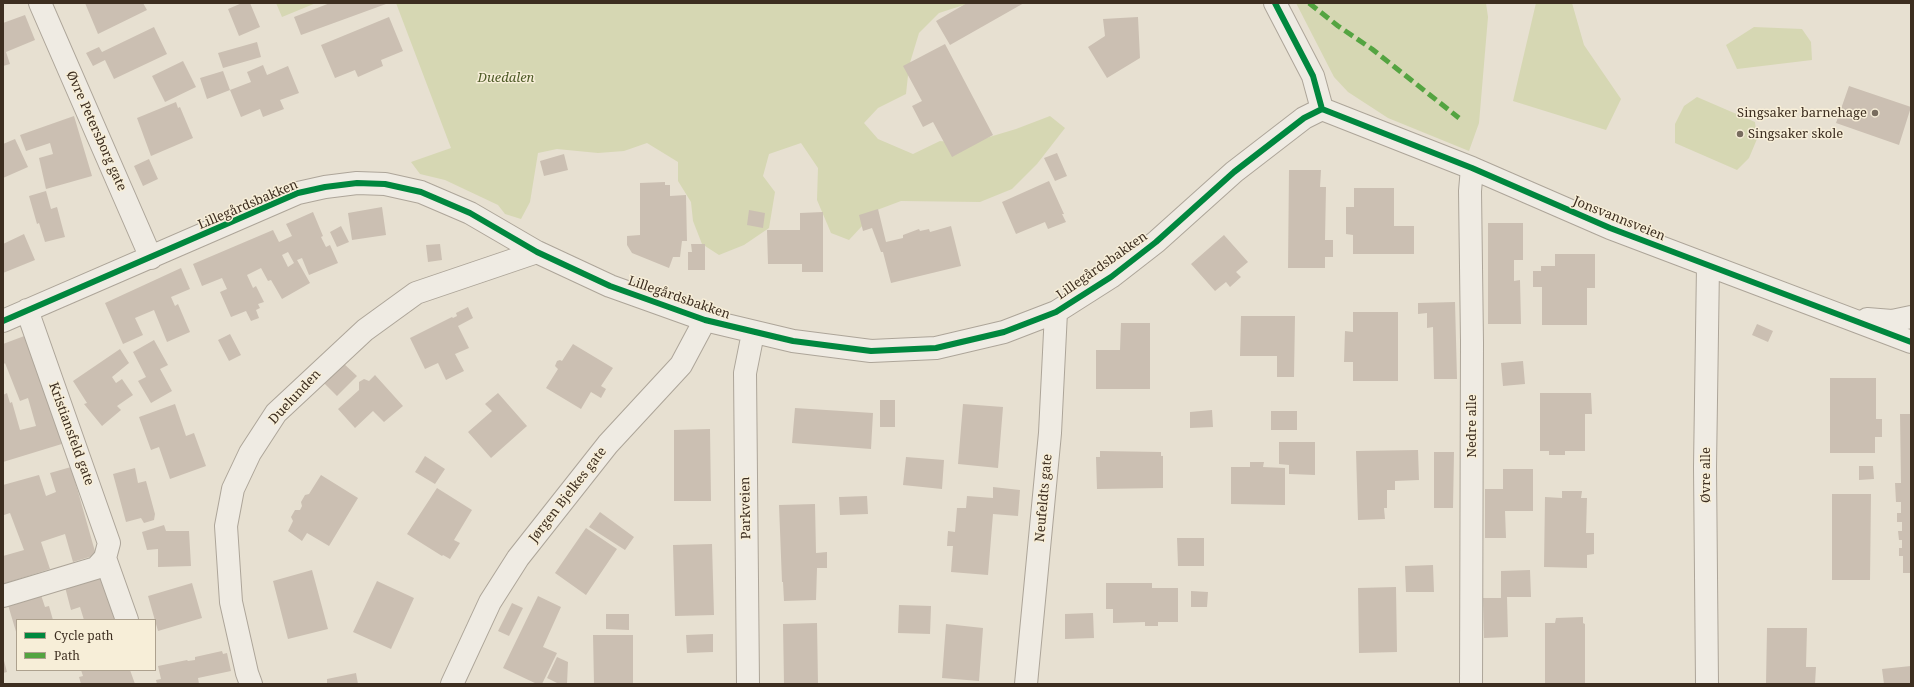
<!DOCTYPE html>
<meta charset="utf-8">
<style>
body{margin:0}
#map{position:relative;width:1914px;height:687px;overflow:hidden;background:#e7e0d1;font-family:"Noto Serif",serif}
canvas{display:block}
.frame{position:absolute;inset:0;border:4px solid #3d2e20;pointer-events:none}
.legend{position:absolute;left:16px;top:619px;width:140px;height:52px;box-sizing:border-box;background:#f7eed8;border:1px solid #ada18e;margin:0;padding:5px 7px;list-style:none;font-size:12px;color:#3d2e20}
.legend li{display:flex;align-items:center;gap:8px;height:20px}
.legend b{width:20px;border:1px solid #ada18e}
</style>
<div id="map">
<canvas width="1914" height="687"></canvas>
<div class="frame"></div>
<ul class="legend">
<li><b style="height:5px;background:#00873e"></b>Cycle path</li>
<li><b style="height:5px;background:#54a441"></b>Path</li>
</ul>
</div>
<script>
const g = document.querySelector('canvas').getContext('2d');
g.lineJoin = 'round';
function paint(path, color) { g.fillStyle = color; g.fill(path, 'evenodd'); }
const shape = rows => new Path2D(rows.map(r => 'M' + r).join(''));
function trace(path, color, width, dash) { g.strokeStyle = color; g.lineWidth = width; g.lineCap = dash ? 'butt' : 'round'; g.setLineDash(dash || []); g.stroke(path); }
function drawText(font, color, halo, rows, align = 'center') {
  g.font = font + ' "Noto Serif",serif'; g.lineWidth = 3; g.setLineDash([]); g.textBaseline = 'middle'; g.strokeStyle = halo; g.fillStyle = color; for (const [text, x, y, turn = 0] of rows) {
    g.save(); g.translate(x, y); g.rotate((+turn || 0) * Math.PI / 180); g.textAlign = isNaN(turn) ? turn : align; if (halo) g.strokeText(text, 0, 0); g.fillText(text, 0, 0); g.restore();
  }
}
const green = shape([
 [276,3,316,3,282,17],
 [396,3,970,3,939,13,919,33,909,66,906,94,878,108,864,123,878,139,913,154,940,141,966,144,1016,129,1050,116,1065,128,1037,164,1012,189,980,202,901,201,877,210,849,240,831,233,817,200,818,168,801,143,769,154,763,176,775,192,769,228,744,245,719,255,702,244,693,221,691,202,678,181,678,162,647,143,624,151,598,153,557,149,538,153,530,202,521,219,505,214,498,205,445,180,420,174,411,162,451,148],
 [1296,3,1486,3,1488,17,1479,123,1469,151,1388,118,1348,92,1334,77],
 [1536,3,1572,3,1584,45,1621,99,1606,130,1513,101],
 [1754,27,1802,29,1811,42,1812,60,1737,69,1726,45],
 [1697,97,1755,122,1757,139,1749,158,1737,170,1675,143,1675,124,1684,106]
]);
const building = shape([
 [85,3,143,3,147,10,98,34],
 [242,3,250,3,260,27,239,36,228,9],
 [330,3,385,3,386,4,301,35,294,17],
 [967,3,1024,3,950,45,936,21],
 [25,15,35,40,6,52,10,64,3,66,3,23],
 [389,17,403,51,381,60,383,66,358,77,355,70,335,78,321,45],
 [1138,17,1140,58,1107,78,1088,47,1105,36,1103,19],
 [154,27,167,54,114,79,105,60,93,66,86,53,99,47,102,52],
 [257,42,261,57,223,68,218,53],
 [945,44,993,135,952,157,933,122,923,127,912,106,922,101,903,66],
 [183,61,196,87,165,102,152,76],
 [263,65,267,75,288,66,299,93,280,100,284,109,263,117,260,109,241,117,230,90,251,82,247,72],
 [223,71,230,90,207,99,200,78],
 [1849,86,1911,107,1899,145,1836,123],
 [176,102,178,108,180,107,193,138,151,156,137,118],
 [74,116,92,176,46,189,39,158,53,154,50,143,26,151,20,135],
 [15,139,28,167,3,178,3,144],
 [1057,153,1067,176,1055,181,1044,158],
 [564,154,568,170,544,176,540,161],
 [149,159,158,179,143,186,134,166],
 [1289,170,1321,170,1320,187,1326,187,1325,240,1333,240,1333,257,1325,257,1325,268,1288,268],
 [1049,181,1064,214,1062,214,1066,222,1048,229,1045,222,1016,234,1002,202],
 [665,182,665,185,670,185,670,196,686,195,687,241,682,241,680,257,673,257,669,268,632,253,627,245,627,236,640,235,640,183],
 [1354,188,1394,188,1394,226,1414,226,1414,254,1353,254,1353,235,1346,234,1346,207,1354,207],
 [46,191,51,209,57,207,65,237,45,242,39,223,37,224,29,196],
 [382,207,386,235,352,240,348,213],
 [878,209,886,242,903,238,903,235,919,229,920,231,929,229,930,232,951,226,961,266,891,283,883,252,881,252,872,228,863,231,859,215],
 [749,210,765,213,763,228,747,225],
 [313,212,323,236,321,237,326,247,330,245,338,263,309,275,302,258,297,260,310,283,282,299,271,280,268,281,261,268,247,275,253,288,256,286,264,302,258,304,260,308,256,310,259,318,251,321,246,311,231,317,220,292,227,289,222,278,202,286,193,264,273,230,279,242,292,236,286,224],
 [288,252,294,263,288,267,282,255],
 [823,212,823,272,802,272,802,264,768,264,767,230,800,230,800,213],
 [1488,223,1523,223,1523,260,1514,260,1514,281,1520,280,1521,324,1488,324],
 [341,226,349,242,337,247,330,232],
 [24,234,35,260,3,273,3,244],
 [1224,235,1248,262,1236,272,1241,277,1230,287,1226,282,1215,291,1191,264],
 [440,244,442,260,428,262,426,245],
 [691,244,705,244,705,270,688,270,688,252,692,252],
 [1555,254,1595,254,1595,288,1587,288,1587,325,1542,325,1542,287,1533,287,1533,271,1541,271,1541,266,1555,266],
 [181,268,190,289,171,297,175,306,178,304,190,332,167,342,154,310,135,318,143,335,123,344,105,303],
 [1455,302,1457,379,1434,379,1433,327,1427,328,1427,313,1418,314,1418,303],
 [468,307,473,318,458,326,469,348,455,354,464,371,446,380,438,363,425,369,410,338,452,317,453,318,457,316,456,313],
 [1353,312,1398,312,1398,381,1353,381,1353,362,1344,362,1345,331,1353,332],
 [1241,316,1295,316,1294,377,1277,377,1277,356,1240,356],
 [1121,323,1150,323,1150,389,1096,389,1096,350,1120,350],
 [1757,324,1773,331,1768,342,1752,335],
 [230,334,241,355,229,361,218,340],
 [27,335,65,443,3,462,3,395,7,393,10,403,12,402,20,430,36,426,28,398,20,401,5,363,3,365,3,344],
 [154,340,168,365,160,369,172,391,151,403,138,381,146,377,133,352],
 [573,344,613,368,601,386,606,389,601,398,591,392,581,409,546,388,558,369,555,366,557,361,560,360,562,361],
 [120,349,129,363,112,377,116,383,122,379,133,395,117,406,121,410,102,426,84,404,87,403,73,381],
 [1523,361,1525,384,1503,386,1501,363],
 [343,363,357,376,337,396,323,382],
 [375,375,403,406,384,422,373,411,355,428,338,409,359,390,359,382,364,379,369,381],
 [1830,378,1876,378,1876,419,1882,419,1882,437,1875,437,1875,453,1830,453],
 [498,393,527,426,491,458,468,432,492,411,485,404],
 [1540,393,1591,393,1592,414,1585,414,1585,451,1565,451,1565,455,1549,455,1549,451,1540,451],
 [880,400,895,400,895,427,880,427],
 [175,404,186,436,194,433,206,466,170,479,159,447,151,450,139,417],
 [963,404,1003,407,998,468,958,464],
 [795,408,873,413,871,449,792,443],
 [1212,410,1213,427,1190,428,1190,412],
 [1271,411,1297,411,1297,430,1271,430],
 [1900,414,1911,414,1911,573,1903,573,1903,556,1899,556,1899,548,1902,548,1902,540,1899,540,1898,531,1902,531,1902,522,1897,522,1897,513,1901,513,1901,502,1896,502,1895,483,1901,483],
 [710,429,711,501,674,501,674,430],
 [1279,442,1315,442,1315,475,1289,474,1289,465,1279,464],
 [1418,450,1419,480,1395,481,1395,490,1387,490,1387,508,1384,508,1385,519,1358,520,1356,451],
 [1100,451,1161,452,1161,456,1163,456,1163,488,1097,489,1096,457,1100,457],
 [1434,452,1454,452,1453,508,1434,508],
 [425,456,445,469,435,484,415,472],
 [906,457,944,460,942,489,903,485],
 [1250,462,1264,462,1263,467,1285,468,1285,505,1231,504,1231,467,1250,467],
 [1859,466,1873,466,1874,479,1859,480],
 [71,467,96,555,73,562,65,534,41,542,50,569,3,584,3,556,24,550,10,513,4,515,3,514,3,485,39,475,46,496,56,492,50,473],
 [135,468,138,483,146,481,155,514,154,520,144,523,141,518,126,522,113,474],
 [1503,469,1533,469,1533,511,1505,511,1506,538,1485,538,1485,489,1503,489],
 [321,475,358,498,329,546,307,533,302,541,288,531,293,521,291,517,295,510,300,510,302,506,301,502,305,495,309,494],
 [993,487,1020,490,1018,516,993,514,988,575,951,572,953,546,947,546,948,531,955,532,957,508,966,508,967,496,993,498],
 [437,488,472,510,454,540,460,543,450,559,443,555,442,556,407,534],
 [1562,491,1582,491,1581,498,1587,498,1586,533,1594,533,1594,554,1587,555,1587,568,1544,567,1545,497,1562,498],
 [1832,494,1871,494,1870,580,1832,580],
 [867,496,868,514,840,515,839,497],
 [815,504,816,553,827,552,827,568,817,568,816,600,784,601,783,582,782,582,779,505],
 [600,512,634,537,625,550,589,527],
 [164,525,166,531,189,531,191,566,158,567,158,549,147,550,142,532],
 [586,528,617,549,586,595,555,573],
 [1177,538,1204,538,1204,566,1178,566],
 [712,544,714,615,675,616,673,545],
 [1433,565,1434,592,1406,592,1405,566],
 [312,570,328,629,288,639,273,581],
 [1530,570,1531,597,1507,597,1508,637,1484,638,1483,598,1501,598,1501,571],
 [103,577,115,620,84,620,80,607,71,610,65,587],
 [377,581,414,598,391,649,353,632],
 [192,583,202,618,158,631,148,596],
 [1106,583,1152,583,1152,588,1178,588,1178,622,1158,622,1158,626,1145,626,1145,622,1113,623,1113,609,1106,609],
 [1396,587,1397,652,1359,653,1358,588],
 [1191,591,1208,592,1207,607,1191,607],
 [41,595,45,607,49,606,53,620,17,620,17,635,8,605],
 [538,596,561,607,543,647,557,653,542,684,537,684,503,668],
 [512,603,523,608,509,636,498,631],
 [899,605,931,606,930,634,898,633],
 [1093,613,1094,638,1065,639,1065,614],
 [606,614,629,614,629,630,606,629],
 [1583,617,1583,623,1585,624,1585,684,1545,684,1545,623,1555,623,1556,618],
 [817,623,818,684,784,684,783,624],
 [946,624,983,628,979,681,942,678],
 [1767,628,1807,628,1806,667,1816,667,1815,684,1766,684],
 [713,634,713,652,687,653,686,635],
 [593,635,633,635,633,684,594,684],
 [222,651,223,654,227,653,231,671,198,678,199,684,157,684,156,680,161,679,158,666,187,660,188,661,195,660,195,657],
 [3,657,7,672,3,673],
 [557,657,568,662,567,684,559,684,547,678],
 [1911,666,1911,684,1884,684,1882,669],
 [81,670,130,670,135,684,81,684,79,677,83,676],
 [356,673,358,684,324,684,327,683,327,679]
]);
const minor = shape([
 [40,3,151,258],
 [1275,3,1313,76,1322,109],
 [1322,109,1472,168,1610,228,1911,342],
 [1867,319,1892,321,1911,317],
 [3,321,298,193,325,187,357,183,385,184,421,192,470,213,537,252,610,286,705,320,793,341,871,351,936,348,1004,332,1056,312,1111,277,1156,242,1234,172,1304,118,1322,109],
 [105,558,127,620],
 [3,596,96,568,105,558,109,543,27,310],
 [251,684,247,673,231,602,226,526,233,489,250,453,276,413,365,330,416,293,537,252],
 [452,684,490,602,518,558,608,444,681,365,705,320],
 [748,684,745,373,753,333],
 [1026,684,1050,433,1056,312],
 [1471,684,1472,342,1470,191,1472,168],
 [1707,684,1705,467,1708,266]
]);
const quiet = shape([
 [1309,3,1338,26,1372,49,1459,118]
]);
const cycleway = shape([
 [1275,3,1313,76,1322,109],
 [1322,109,1472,168,1610,228,1911,342],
 [3,321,298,193,325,187,357,183,385,184,421,192,470,213,537,252,610,286,705,320,793,341,871,351,936,348,1004,332,1056,312,1111,277,1156,242,1234,172,1304,118,1322,109]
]);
const markers = [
 [1875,113,4,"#786c5e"],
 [1740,134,4,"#786c5e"]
];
const parkNames = [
 ["Duedalen",506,78]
];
const poiNames = [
 ["Singsaker barnehage",1867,113],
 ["Singsaker skole",1748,134,"left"]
];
const streetNames = [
 ["Øvre Petersborg gate",96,131,66],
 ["Lillegårdsbakken",248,205,-23],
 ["Jonsvannsveien",1619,219,22],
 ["Lillegårdsbakken",1102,266,-35],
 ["Lillegårdsbakken",679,298,19],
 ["Duelunden",295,397,-47],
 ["Nedre alle",1472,426,-90],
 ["Kristiansfeld gate",71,434,70],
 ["Øvre alle",1706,475,-90],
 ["Jørgen Bjelkes gate",568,495,-52],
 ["Neufeldts gate",1044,498,-85],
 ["Parkveien",746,508,-91]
];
paint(green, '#d6d7b3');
paint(building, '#cbbfb2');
trace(minor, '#ada599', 24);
trace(minor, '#efebe3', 22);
trace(quiet, '#54a441', 5, [10, 5]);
trace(cycleway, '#00873e', 6);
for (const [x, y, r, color] of markers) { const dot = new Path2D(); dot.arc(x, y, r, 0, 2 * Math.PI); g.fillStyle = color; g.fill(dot); trace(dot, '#f7eed8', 1.5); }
drawText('italic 13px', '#4d5a26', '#f7eed8', parkNames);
drawText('13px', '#3d2e20', '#f7eed8', poiNames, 'right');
drawText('13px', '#3d2e20', '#f7eed8', streetNames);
</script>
